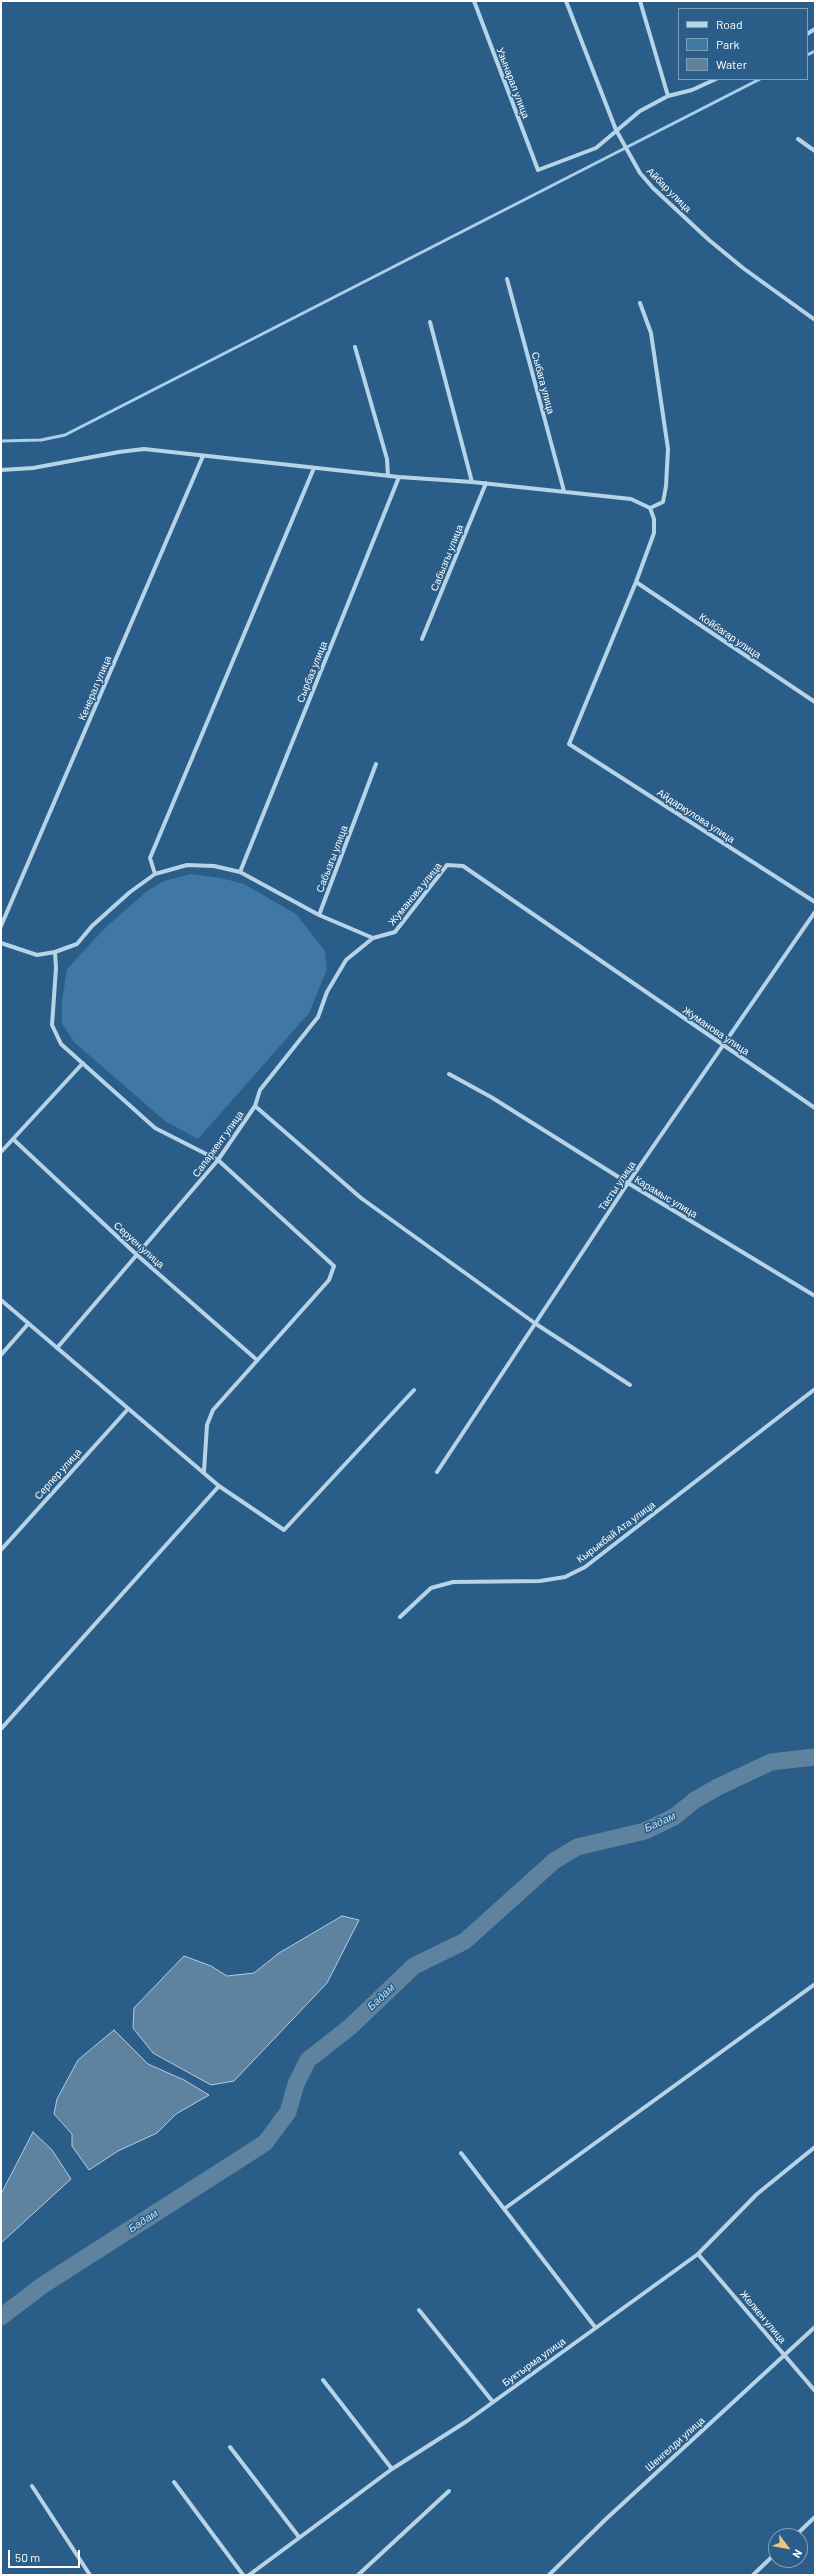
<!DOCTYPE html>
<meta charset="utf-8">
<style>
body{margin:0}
#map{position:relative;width:816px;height:2576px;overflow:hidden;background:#2a5e88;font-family:Barlow,sans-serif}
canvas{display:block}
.frame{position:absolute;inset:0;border:2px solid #fff;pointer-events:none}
.legend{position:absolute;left:678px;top:8px;width:130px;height:72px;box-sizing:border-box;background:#2a5e88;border:1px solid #7f9eb8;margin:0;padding:5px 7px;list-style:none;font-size:12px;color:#fff}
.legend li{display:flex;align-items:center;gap:8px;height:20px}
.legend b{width:20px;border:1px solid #7f9eb8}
.north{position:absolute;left:768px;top:2528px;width:40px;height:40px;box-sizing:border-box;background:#2a5e88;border:1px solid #7f9eb8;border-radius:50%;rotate:122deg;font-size:11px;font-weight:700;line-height:16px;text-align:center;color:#fff}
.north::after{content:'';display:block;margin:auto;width:14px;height:18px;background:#efc17e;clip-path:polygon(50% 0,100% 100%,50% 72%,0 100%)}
.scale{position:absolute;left:8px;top:2550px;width:72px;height:18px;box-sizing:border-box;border:2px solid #fff;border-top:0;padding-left:5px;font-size:12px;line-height:14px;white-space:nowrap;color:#fff;-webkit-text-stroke:3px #2a5e88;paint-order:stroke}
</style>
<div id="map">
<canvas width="816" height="2576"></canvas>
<div class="frame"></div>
<ul class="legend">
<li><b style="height:5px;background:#b6d3e8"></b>Road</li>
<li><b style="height:11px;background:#3f78a4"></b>Park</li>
<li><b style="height:11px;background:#5f829e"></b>Water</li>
</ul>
<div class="north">N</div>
<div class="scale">50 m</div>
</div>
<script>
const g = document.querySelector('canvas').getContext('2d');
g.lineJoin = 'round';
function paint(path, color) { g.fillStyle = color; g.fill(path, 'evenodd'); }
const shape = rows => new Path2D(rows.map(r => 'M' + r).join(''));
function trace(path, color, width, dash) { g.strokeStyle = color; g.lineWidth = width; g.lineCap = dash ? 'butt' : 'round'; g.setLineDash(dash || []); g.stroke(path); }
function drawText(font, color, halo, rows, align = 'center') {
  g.font = font + ' Barlow,sans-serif'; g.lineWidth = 3; g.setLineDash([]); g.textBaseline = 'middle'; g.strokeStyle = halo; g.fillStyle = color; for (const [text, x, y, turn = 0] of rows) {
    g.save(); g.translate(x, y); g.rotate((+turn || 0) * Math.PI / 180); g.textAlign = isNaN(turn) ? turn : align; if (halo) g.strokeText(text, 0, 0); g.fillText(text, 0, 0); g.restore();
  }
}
const green = shape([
 [191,874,221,878,244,884,296,914,325,951,327,969,309,1013,198,1139,165,1121,75,1043,62,1024,62,1001,67,969,105,928,147,891,164,881]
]);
const water = shape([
 [342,1916,359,1920,327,1983,234,2081,211,2085,153,2053,133,2028,134,2008,184,1956,211,1966,227,1976,254,1973,279,1953,342,1916],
 [114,2030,148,2064,184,2080,209,2095,176,2114,157,2133,118,2151,89,2170,72,2146,72,2134,54,2114,57,2099,78,2060,114,2030],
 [33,2132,52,2150,71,2179,1,2243,1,2194,33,2132]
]);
const stream = shape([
 [807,55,815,51],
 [1,441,41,440,65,435,760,79]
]);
const river = shape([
 [1,2317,43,2285,265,2143,288,2112,296,2084,308,2060,350,2027,414,1966,465,1941,554,1861,577,1847,645,1831,674,1817,695,1800,718,1787,771,1762,815,1757]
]);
const street = shape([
 [474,1,538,170,596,148,640,111,668,96,692,90,716,79],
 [566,1,616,130,640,173,653,188,709,240,743,268,815,320],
 [640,1,668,96],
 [807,34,815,29],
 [798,139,815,151],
 [507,279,564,491],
 [640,303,651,333,668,449,666,486,663,502,650,508,654,519,654,533,636,582,569,744,815,902],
 [430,322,472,482],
 [355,347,387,459,388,476],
 [1,470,33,468,119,452,144,449,399,477,472,482,631,499,650,508],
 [636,582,815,702],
 [422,639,486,483],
 [240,872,399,477],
 [155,874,150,858,314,468],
 [319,915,376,764],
 [1,926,203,456],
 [1,943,37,955,55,952,77,944,92,926,130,892,155,874,187,865,214,866,240,872,319,915,373,938,395,932,447,865,463,866,815,1108],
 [55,952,56,968,52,1025,61,1044,155,1128,218,1160,334,1266,329,1280,213,1410,207,1425,204,1471],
 [449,1074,491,1097,628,1183,815,1296],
 [255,1106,361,1198,536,1324,630,1385],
 [13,1139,137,1255,257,1360],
 [1,1152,83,1063],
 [1,1300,219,1486,284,1530,414,1390],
 [57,1348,218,1160,255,1106,260,1090,318,1017,327,992,346,960,373,938],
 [1,1355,28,1324],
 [437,1472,628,1183,815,912],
 [1,1550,128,1409],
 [400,1617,431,1588,453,1582,540,1581,565,1577,585,1567,815,1389],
 [1,1729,219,1486],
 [461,2153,595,2327],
 [504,2209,815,1984],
 [698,2254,815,2391],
 [419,2310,493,2402],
 [323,2380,392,2469],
 [230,2447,299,2537],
 [174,2482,243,2575],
 [32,2486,90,2575],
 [795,2536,815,2517],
 [249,2575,392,2469,467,2421,698,2254,757,2194,815,2147],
 [358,2575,449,2491],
 [549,2575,606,2519,815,2327],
 [753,2575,776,2553]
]);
const streetNames = [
 ["Узынарал улица",513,83,69],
 ["Айбар улица",669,190,45],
 ["Сыбага улица",543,383,75],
 ["Сабызгы улица",447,558,-68],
 ["Койбагар улица",730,636,34],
 ["Сырбаз улица",312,672,-68],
 ["Кенерал улица",95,688,-67],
 ["Айдаркулова улица",696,816,33],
 ["Сабызгы улица",332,859,-69],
 ["Жуманова улица",415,894,-51],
 ["Жуманова улица",716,1031,34],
 ["Сапаркент улица",218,1144,-54],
 ["Тасты улица",617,1186,-56],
 ["Карамыс улица",666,1197,31],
 ["Серуен улица",139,1245,42],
 ["Серпер улица",58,1474,-48],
 ["Кырыкбай Ата улица",616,1532,-37],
 ["Желкен улица",763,2317,50],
 ["Буктырма улица",534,2362,-36],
 ["Шенгелди улица",675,2444,-42]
];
const waterNames = [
 ["Бадам",660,1822,-25],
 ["Бадам",381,1997,-43],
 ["Бадам",143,2221,-33]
];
paint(green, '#3f78a4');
paint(water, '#5f829e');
trace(water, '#abcfe8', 1);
trace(stream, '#abcfe8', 3);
trace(river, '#5f829e', 17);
trace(street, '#b6d3e8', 4);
drawText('10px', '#fff', '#2a5e88', streetNames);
drawText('italic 11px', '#c2dcef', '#2a5e88', waterNames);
</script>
